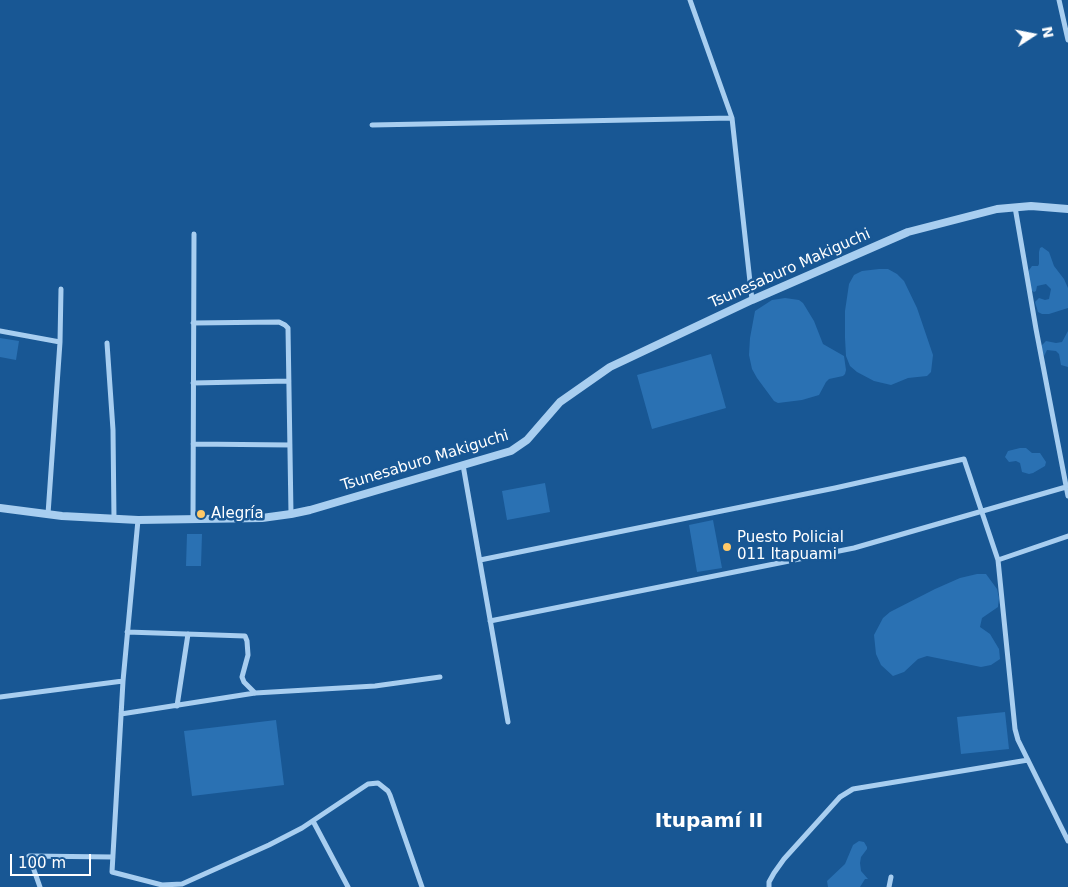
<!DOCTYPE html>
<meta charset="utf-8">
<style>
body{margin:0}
#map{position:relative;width:1068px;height:887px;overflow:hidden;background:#185794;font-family:"DejaVu Sans",sans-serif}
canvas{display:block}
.north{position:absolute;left:1008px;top:10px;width:50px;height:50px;-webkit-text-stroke:4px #185794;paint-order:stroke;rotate:79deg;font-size:14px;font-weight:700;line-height:20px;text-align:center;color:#fff}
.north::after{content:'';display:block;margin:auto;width:18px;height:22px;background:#fff;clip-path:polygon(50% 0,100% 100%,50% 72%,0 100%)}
.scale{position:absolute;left:10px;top:854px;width:81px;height:22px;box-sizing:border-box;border:2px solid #fff;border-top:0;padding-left:6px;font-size:15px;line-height:18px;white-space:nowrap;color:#fff;-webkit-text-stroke:4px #185794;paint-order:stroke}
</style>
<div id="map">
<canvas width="1068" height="887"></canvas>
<div class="north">N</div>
<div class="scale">100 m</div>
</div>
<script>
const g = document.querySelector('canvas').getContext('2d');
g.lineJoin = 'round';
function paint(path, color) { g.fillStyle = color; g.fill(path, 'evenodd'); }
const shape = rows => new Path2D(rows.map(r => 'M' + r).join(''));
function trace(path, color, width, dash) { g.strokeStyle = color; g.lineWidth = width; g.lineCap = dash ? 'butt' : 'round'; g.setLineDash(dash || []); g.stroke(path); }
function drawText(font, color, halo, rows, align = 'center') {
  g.font = font + ' "DejaVu Sans",sans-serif'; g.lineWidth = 5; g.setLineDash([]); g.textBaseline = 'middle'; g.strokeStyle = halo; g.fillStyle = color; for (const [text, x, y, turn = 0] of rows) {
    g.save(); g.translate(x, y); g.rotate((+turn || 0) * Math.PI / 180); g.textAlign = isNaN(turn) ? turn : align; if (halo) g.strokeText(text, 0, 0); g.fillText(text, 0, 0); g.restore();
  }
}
const green = shape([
 [1042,247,1049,252,1054,266,1064,279,1068,288,1068,308,1049,314,1042,314,1038,312,1035,302,1039,298,1045,300,1049,299,1051,289,1046,284,1037,286,1036,291,1034,292,1029,289,1027,273,1032,266,1038,266,1039,264,1039,252,1040,248],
 [879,269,888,269,897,274,904,281,917,308,933,355,931,372,927,376,908,378,891,385,874,381,857,372,850,366,846,356,845,338,845,311,849,284,854,275,862,271],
 [785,298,799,300,803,303,814,321,823,344,844,356,846,370,845,374,843,376,829,379,826,382,819,395,802,400,778,403,774,401,757,378,752,369,749,355,750,338,755,311,772,300],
 [1068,331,1068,367,1061,365,1059,354,1056,351,1047,350,1044,356,1041,346,1046,341,1056,343,1062,342],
 [0,338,19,341,16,360,0,357],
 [711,354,726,408,652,429,637,375],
 [1020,448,1026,448,1032,453,1040,453,1046,462,1045,466,1033,473,1029,474,1022,472,1020,463,1016,461,1009,462,1005,457,1008,451],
 [545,483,550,512,507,520,502,491],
 [713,520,722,568,697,572,689,525],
 [187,534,202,534,201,566,186,566],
 [977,574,986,574,997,589,999,598,998,607,982,618,980,627,990,634,999,649,1000,659,991,665,981,667,927,656,918,659,904,672,893,676,881,665,876,654,874,635,883,618,890,612,935,589,960,578],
 [1005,712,1009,749,961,754,957,717],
 [276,720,284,785,192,796,184,731],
 [859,841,864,842,867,847,867,849,861,857,860,863,861,871,868,879,865,879,860,887,828,887,827,881,845,864,853,845]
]);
const minor = shape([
 [690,0,732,118,752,300],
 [1059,0,1068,40],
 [372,125,732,118],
 [1015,207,1036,329,1068,496],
 [193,323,279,322,285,325,288,328,291,514],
 [0,331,60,342,48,514],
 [60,342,61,289],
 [107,343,113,430,114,519],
 [193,383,289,381],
 [193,444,290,445],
 [463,465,508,722],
 [138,520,123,681,112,872,162,885,182,884,269,845,302,828,368,784,378,783,388,791,390,795,422,887],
 [193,520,194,234],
 [480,560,835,488,964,459,998,560,1015,729,1018,740,1068,841],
 [998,560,1068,536],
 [490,621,854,548,1066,487],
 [127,632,245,636,247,641,248,655,242,677,244,682,255,693],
 [0,697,123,681],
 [177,706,188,634],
 [121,714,255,693,375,686,440,677],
 [313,821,348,887],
 [40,887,29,856,113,857],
 [769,887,769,882,774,873,784,859,840,797,853,789,1028,760],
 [889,887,891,877]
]);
const tertiary = shape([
 [0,508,62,516,138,520,262,518,291,514,310,510,511,451,527,440,560,402,610,367,752,300,908,232,997,209,1031,206,1068,209]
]);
const markers = [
 [201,514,5,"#ffc968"],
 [727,547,5,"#ffc968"]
];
const streetNames = [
 ["Tsunesaburo Makiguchi",790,269,-24],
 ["Tsunesaburo Makiguchi",425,461,-17]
];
const poiNames = [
 ["Alegría",211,514],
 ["Puesto Policial",737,538],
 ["011 Itapuami",737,555]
];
const districtNames = [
 ["Itupamí II",709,822]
];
paint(green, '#2a71b3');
trace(minor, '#a8cef0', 5);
trace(tertiary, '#a8cef0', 8);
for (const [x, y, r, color] of markers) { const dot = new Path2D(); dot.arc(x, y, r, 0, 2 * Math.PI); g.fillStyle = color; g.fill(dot); trace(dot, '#185794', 2); }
drawText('15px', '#fff', '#185794', streetNames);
drawText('15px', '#fff', '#185794', poiNames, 'left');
drawText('bold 20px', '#fff', '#185794', districtNames);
</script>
